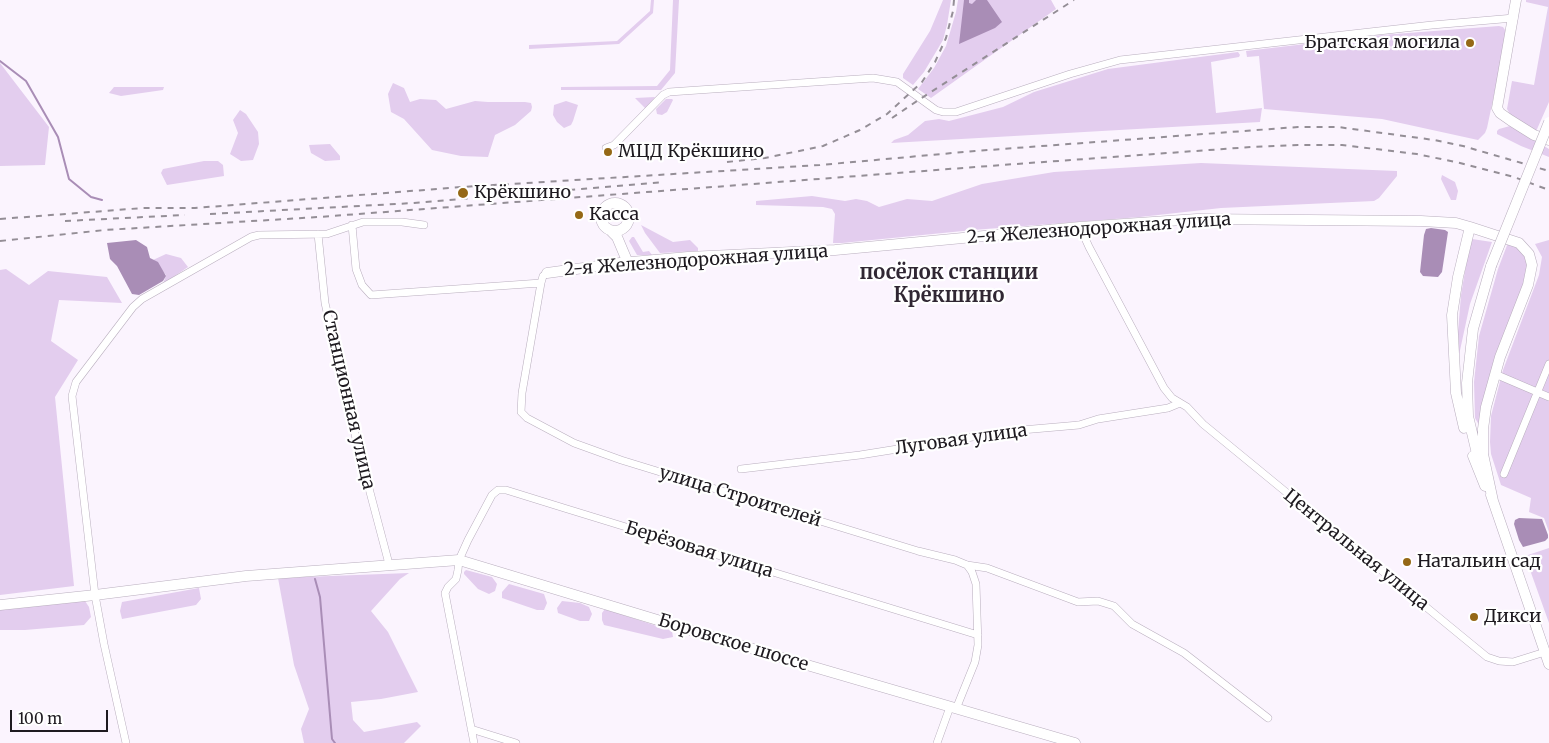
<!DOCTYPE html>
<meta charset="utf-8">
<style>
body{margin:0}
#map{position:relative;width:1549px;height:743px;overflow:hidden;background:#fbf4fe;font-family:Merriweather,serif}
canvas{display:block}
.scale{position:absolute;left:10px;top:710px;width:98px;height:22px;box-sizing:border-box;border:2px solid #1e1a20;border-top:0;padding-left:6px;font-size:15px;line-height:18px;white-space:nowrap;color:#1e1a20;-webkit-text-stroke:4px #fff;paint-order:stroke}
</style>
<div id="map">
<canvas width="1549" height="743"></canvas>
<div class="scale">100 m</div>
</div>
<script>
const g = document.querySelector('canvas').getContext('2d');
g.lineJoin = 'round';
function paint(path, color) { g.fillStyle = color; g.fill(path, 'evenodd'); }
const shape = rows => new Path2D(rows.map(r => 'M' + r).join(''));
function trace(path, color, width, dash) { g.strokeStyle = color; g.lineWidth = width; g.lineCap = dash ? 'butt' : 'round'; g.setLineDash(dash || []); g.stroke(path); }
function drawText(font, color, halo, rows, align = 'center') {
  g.font = font + ' Merriweather,serif'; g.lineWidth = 4.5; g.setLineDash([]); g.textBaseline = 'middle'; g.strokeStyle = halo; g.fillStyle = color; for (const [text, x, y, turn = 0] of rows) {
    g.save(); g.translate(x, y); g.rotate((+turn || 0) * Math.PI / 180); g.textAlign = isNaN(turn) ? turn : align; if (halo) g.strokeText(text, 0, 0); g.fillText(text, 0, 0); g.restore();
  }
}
const green = shape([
 [651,0,654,0,653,13,619,44,529,49,529,45,617,41,650,11],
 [673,0,679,0,675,73,661,90,561,90,561,87,657,86,670,70],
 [943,0,951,0,947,25,943,40,924,72,913,85,903,78,903,74,930,31],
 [958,0,1051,0,1056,9,931,98,918,89,934,68,946,46,956,12],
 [1526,0,1549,0,1549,102,1534,136,1527,125,1510,114,1507,109,1512,81,1534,85,1548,7,1526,2],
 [1499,26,1503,27,1507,33,1487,128,1485,133,1478,140,1382,119,1264,109,1259,56,1247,57,1246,51,1382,35],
 [1238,52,1240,55,1239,57,1211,62,1216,113,1262,108,1260,122,891,143,894,140,908,135,925,121,939,119,949,121,1003,107,1034,92,1095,73,1108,69],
 [0,63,49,127,45,165,0,166],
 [393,83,404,88,410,102,420,99,436,100,446,109,475,101,488,102,525,102,531,103,532,107,531,111,515,125,495,135,488,157,461,156,432,150,404,119,391,112,388,94],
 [114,87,164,87,163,90,121,96,109,93],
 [655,97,646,109,635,98],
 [666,99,672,99,673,100,667,112,662,115,657,114,656,109],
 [566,101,578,105,573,121,571,125,564,128,557,122,553,115,554,105],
 [240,110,246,114,258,132,259,144,253,160,241,161,230,154,238,133,233,120],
 [1510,126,1549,149,1549,157,1521,146,1497,134,1497,131,1499,129],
 [330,144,340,156,340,160,325,161,311,153,309,145],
 [204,161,218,161,223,165,224,176,167,185,161,173,163,169],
 [1201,163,1397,171,1397,176,1379,198,1374,201,1221,208,1140,217,973,230,842,243,833,243,835,214,832,209,823,207,756,205,756,201,812,196,845,201,856,199,867,201,879,207,907,199,932,201,982,184,1054,172],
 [1442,175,1455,182,1458,191,1456,200,1451,200,1441,179],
 [641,225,673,242,690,240,698,248,698,251,660,253,645,233],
 [632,237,634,237,643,252,649,251,652,255,637,255,629,241],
 [1472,239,1492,242,1470,304,1459,355,1458,332,1461,295,1468,253],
 [1509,240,1520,245,1530,267,1479,425,1475,418,1474,382,1479,336,1498,269],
 [1549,240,1549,532,1544,518,1529,512,1531,498,1501,485,1491,454,1490,442,1491,416,1503,370,1539,275,1542,257,1535,244],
 [166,254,181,258,188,267,163,284,166,275,153,260],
 [6,269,29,285,48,271,107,277,122,303,59,300,51,341,78,360,55,397,74,586,0,595,0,270],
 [1549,548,1549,623,1525,556],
 [466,570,492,577,497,584,495,591,489,594,478,589,464,574,464,572],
 [409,573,400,579,371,611,388,632,418,692,381,699,351,702,353,720,364,732,417,722,421,726,404,743,304,743,301,729,309,709,294,665,278,578],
 [509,584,544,594,547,603,544,610,537,610,502,598,502,592],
 [199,588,201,599,196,605,122,619,120,611,122,602],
 [85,601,89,607,91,617,84,625,25,630,0,630,0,610],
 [562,601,580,603,589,607,592,614,589,621,580,621,558,613,557,608],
 [605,609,672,631,673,637,663,639,604,625,602,620,602,613]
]);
const water = shape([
 [964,0,969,0,969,3,972,4,976,0,987,0,1002,22,995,28,959,44],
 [1431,228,1445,230,1448,232,1442,272,1438,277,1423,276,1420,272,1424,235,1426,229],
 [136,240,147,247,150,258,158,262,166,276,163,281,139,295,132,294,117,266,110,259,107,243],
 [1519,518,1542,519,1548,535,1548,538,1545,541,1523,547,1519,540,1514,524,1515,520]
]);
const stream = shape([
 [0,61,26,81,58,137,69,179,91,197,102,200],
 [315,579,320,597,332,739,335,743]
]);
const street = shape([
 [606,148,614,145,663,95,669,92,873,78,897,82,936,110,943,112,956,112,1070,74,1120,60,1432,25,1514,18],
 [352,225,356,269,362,285,371,295,541,283],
 [1080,227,1089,247,1164,388,1172,398,1187,407,1203,424,1487,657,1499,661,1513,662,1545,652],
 [318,234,325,303,357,443,389,564],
 [547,273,543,276,541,283,522,393,521,412,527,418,574,443,621,460,918,551,955,560,967,565,987,568,1078,602,1098,601,1114,606,1132,624,1184,653,1268,718],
 [1495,374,1549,397],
 [741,469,860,455,1010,431,1079,425,1098,419,1168,408,1180,403],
 [1504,474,1549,364],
 [956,709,975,662,978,645,976,584,972,572,967,565],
 [471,729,516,743],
 [126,743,104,644,95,595,72,396,76,382,133,307,142,299,251,237,259,235,327,234,363,222,402,222,424,225],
 [474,743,445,593,448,587,456,579,458,570,459,560,468,540,492,495,498,490,506,490,564,508,978,635],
 [937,743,950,707]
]);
const secondary = shape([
 [1516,0,1497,108,1500,113,1510,120,1534,135,1549,140],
 '601 217a14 14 0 1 1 28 0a14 14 0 1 1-28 0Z',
 [611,231,617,237,628,263],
 [547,273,620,263,688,257,835,250,1080,227,1197,219,1421,221,1456,223,1470,227,1519,243,1529,254,1532,265,1528,285,1500,357,1486,407,1483,429,1483,454,1493,501],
 [1464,428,1456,393,1452,315,1458,277,1470,227],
 [1473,456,1485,486],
 [1479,462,1468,416,1467,383,1473,329,1491,266],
 [1491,495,1549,664],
 [0,605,95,595,246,576,459,560,783,658,1075,743]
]);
const rail = shape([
 [892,118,920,99,1074,0],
 [727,162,765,158,823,146,860,130,887,114,922,82,935,62,946,38,953,11,954,0],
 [210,214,414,203,664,182],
 [0,219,143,208,195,208,462,187,820,165,975,151,1298,127,1338,127,1434,140,1463,146,1549,171],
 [65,221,185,215],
 [0,241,105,230,319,217,1002,165,1251,147,1298,145,1342,145,1417,154,1460,163,1514,177,1549,190]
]);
const secondaryBridge = shape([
 [1491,266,1549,122]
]);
const markers = [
 [1470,43,5,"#956816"],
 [608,152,5,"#956816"],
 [463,193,6,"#956816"],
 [579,215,5,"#956816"],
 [1407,562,5,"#956816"],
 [1474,617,5,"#956816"]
];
const poiNames = [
 ["Братская могила",1460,43,"right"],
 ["МЦД Крёкшино",618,152],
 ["Крёкшино",474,193],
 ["Касса",589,215],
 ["Натальин сад",1417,562],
 ["Дикси",1484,617]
];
const streetNames = [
 ["2-я Железнодорожная улица",1099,229,-4],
 ["2-я Железнодорожная улица",696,261,-4],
 ["Станционная улица",348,400,77],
 ["Луговая улица",961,440,-8],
 ["улица Строителей",740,497,17],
 ["Берёзовая улица",699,550,17],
 ["Центральная улица",1356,550,39],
 ["Боровское шоссе",733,643,17]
];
const quarterNames = [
 ["посёлок станции",949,273],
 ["Крёкшино",949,296]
];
paint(green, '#e3cdee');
paint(water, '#a98db6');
trace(stream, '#a98db6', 2);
trace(street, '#b9aebe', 8);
trace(secondary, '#b9aebe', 11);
trace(street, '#fff', 7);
trace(secondary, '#fff', 10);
trace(rail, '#948e96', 2, [6, 6]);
trace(secondaryBridge, '#b9aebe', 11, []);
trace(secondaryBridge, '#fff', 10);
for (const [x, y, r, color] of markers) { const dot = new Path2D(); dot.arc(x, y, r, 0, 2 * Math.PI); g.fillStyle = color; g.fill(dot); trace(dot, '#fff', 2); }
drawText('18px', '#1e1a20', '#fff', poiNames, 'left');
drawText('18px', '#1e1a20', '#fff', streetNames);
drawText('bold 20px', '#302733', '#fff', quarterNames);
</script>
